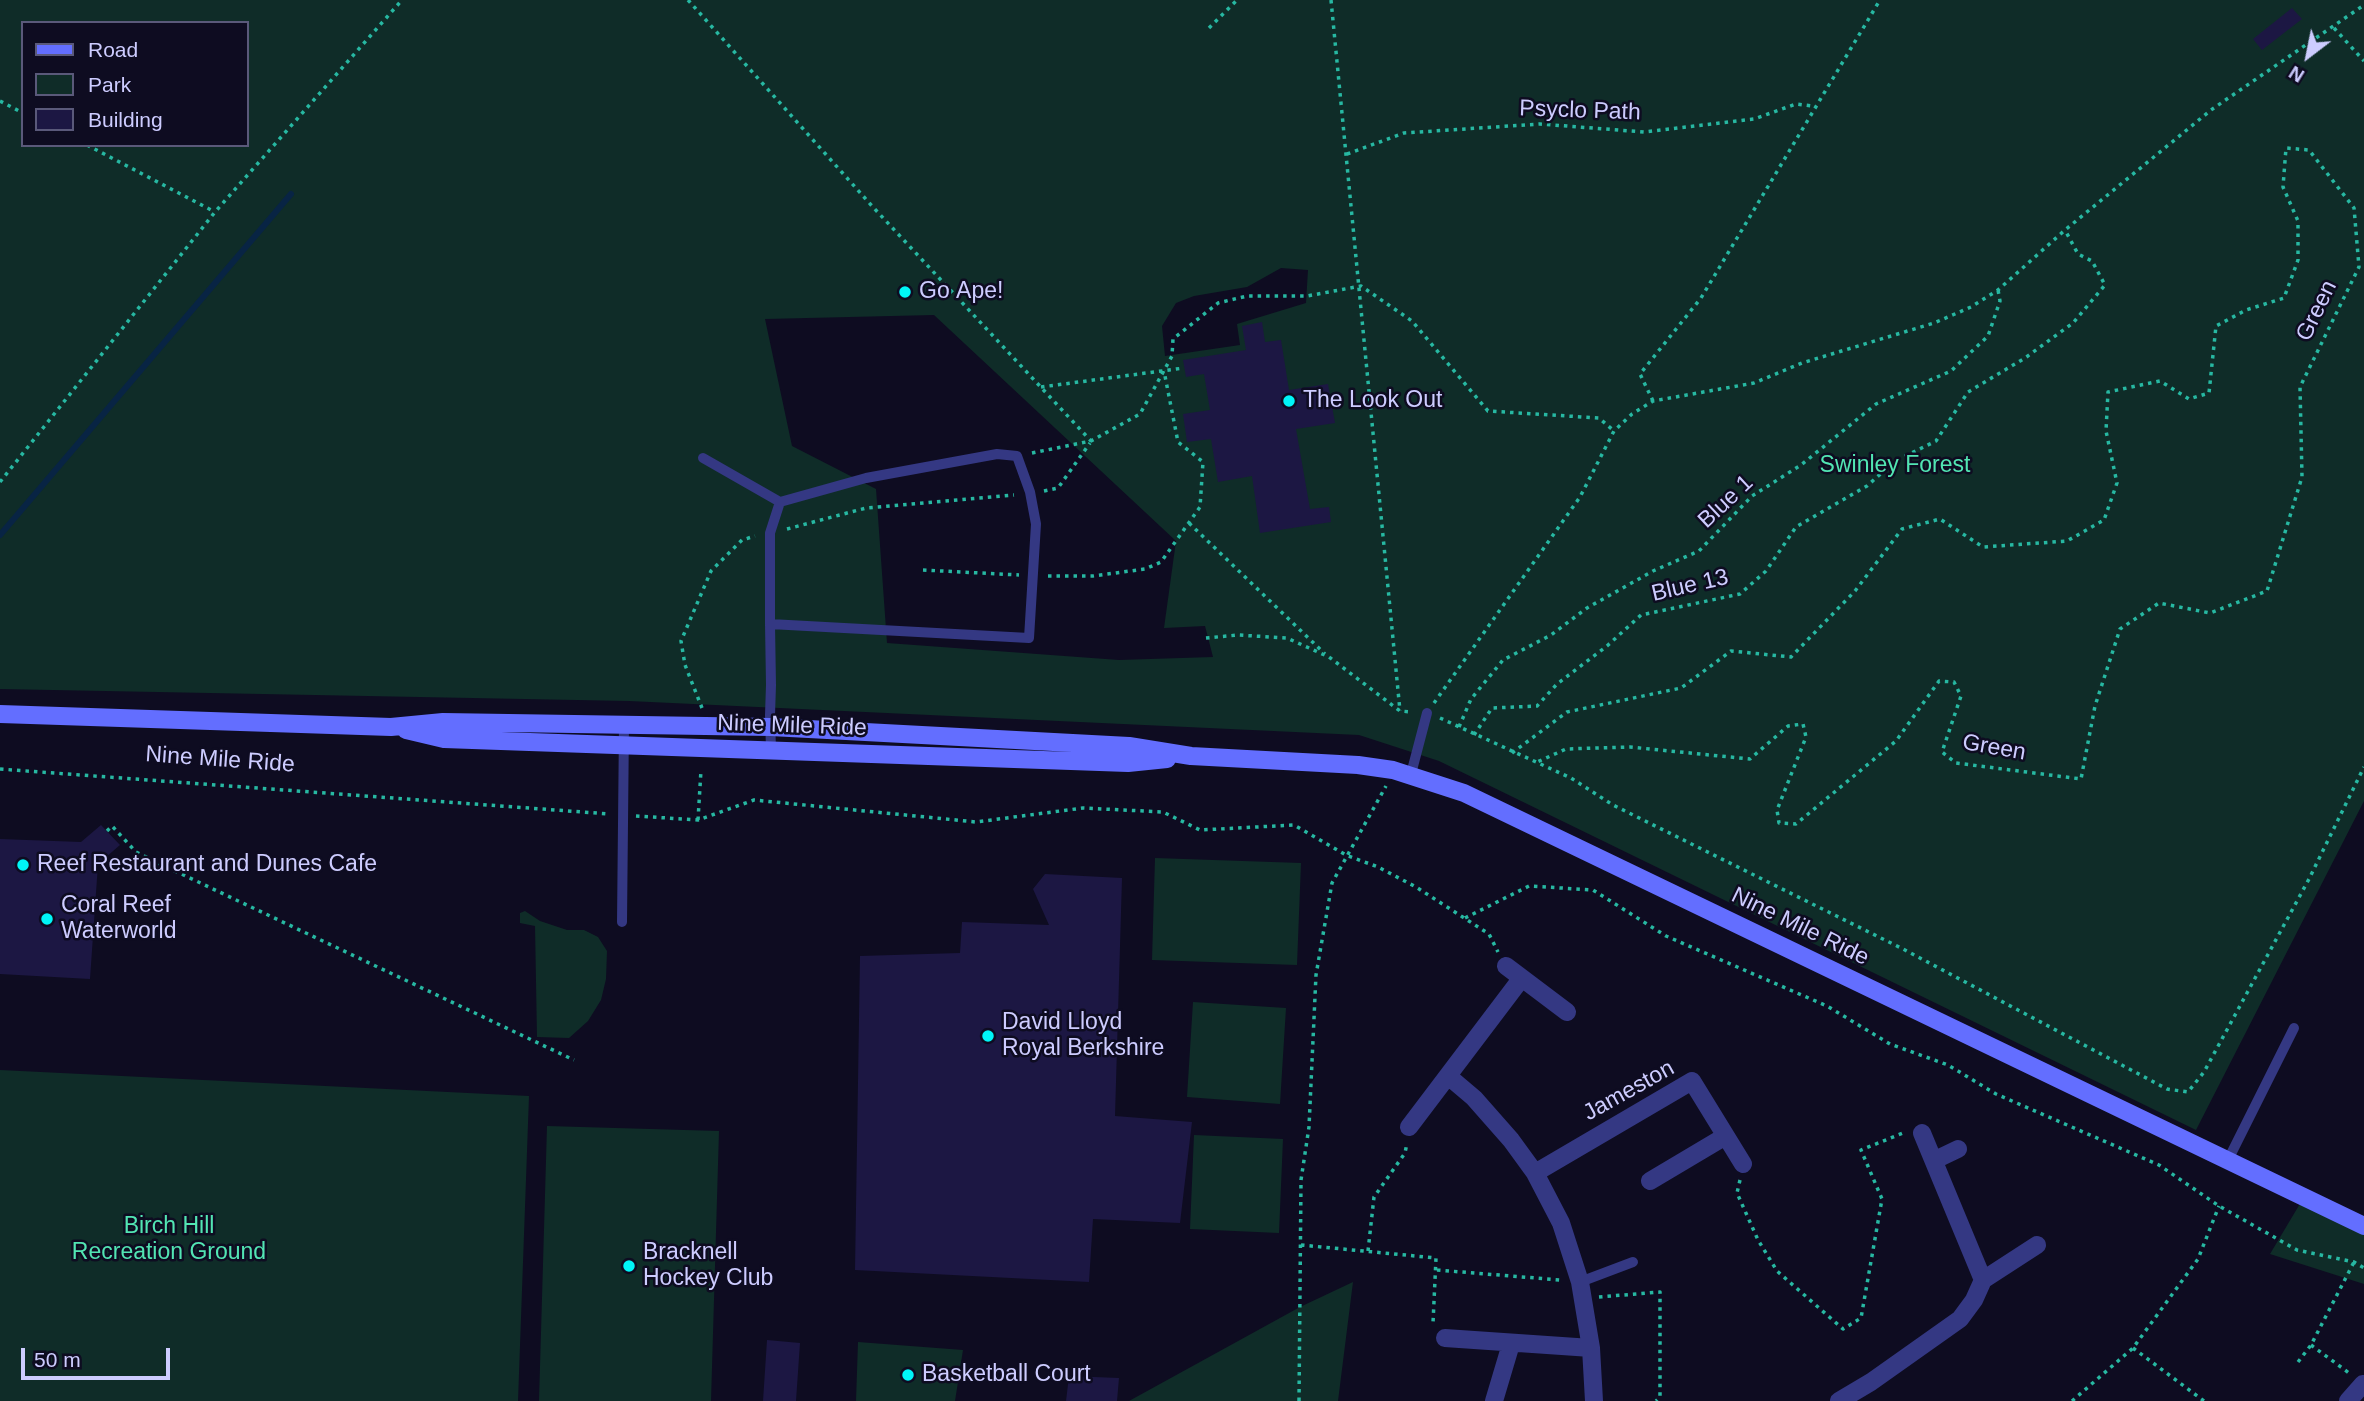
<!DOCTYPE html>
<style>
body{margin:0}
#map{position:relative;width:2364px;height:1401px;overflow:hidden;background:#0e0c21;font-family:Helvetica,sans-serif}
canvas{display:block}
.legend{position:absolute;left:21px;top:21px;width:228px;height:126px;box-sizing:border-box;background:#0e0c21;border:2px solid #5a597a;margin:0;padding:9px 12px;list-style:none;font-size:21px;color:#cdccff}
.legend li{display:flex;align-items:center;gap:14px;height:35px}
.legend b{width:35px;border:2px solid #5a597a}
.north{position:absolute;left:2273px;top:21px;width:70px;height:70px;-webkit-text-stroke:5px #0e0c21;paint-order:stroke;rotate:212deg;font-size:19px;font-weight:700;line-height:28px;text-align:center;color:#cdccff}
.north::after{content:'';display:block;margin:auto;width:24px;height:32px;background:#cdccff;clip-path:polygon(50% 0,100% 100%,50% 72%,0 100%)}
.scale{position:absolute;left:21px;top:1348px;width:149px;height:32px;box-sizing:border-box;border:4px solid #cdccff;border-top:0;padding-left:9px;font-size:21px;line-height:24px;white-space:nowrap;color:#cdccff;-webkit-text-stroke:5px #0e0c21;paint-order:stroke}
</style>
<div id="map">
<canvas width="2364" height="1401"></canvas>
<ul class="legend">
<li><b style="height:9px;background:#636eff"></b>Road</li>
<li><b style="height:19px;background:#0f2c28"></b>Park</li>
<li><b style="height:19px;background:#1c1743"></b>Building</li>
</ul>
<div class="north">N</div>
<div class="scale">50 m</div>
</div>
<script>
const g = document.querySelector('canvas').getContext('2d');
g.lineJoin = 'round';
function paint(path, color) { g.fillStyle = color; g.fill(path, 'evenodd'); }
const shape = rows => new Path2D(rows.map(r => 'M' + r).join(''));
function trace(path, color, width, dash) { g.strokeStyle = color; g.lineWidth = width; g.lineCap = dash ? 'butt' : 'round'; g.setLineDash(dash || []); g.stroke(path); }
function drawText(font, color, halo, rows, align = 'center') {
  g.font = font + ' Helvetica,sans-serif'; g.lineWidth = 5; g.setLineDash([]); g.textBaseline = 'middle'; g.strokeStyle = halo; g.fillStyle = color; for (const [text, x, y, turn = 0] of rows) {
    g.save(); g.translate(x, y); g.rotate((+turn || 0) * Math.PI / 180); g.textAlign = isNaN(turn) ? turn : align; if (halo) g.strokeText(text, 0, 0); g.fillText(text, 0, 0); g.restore();
  }
}
const green = shape([
 [0,0,2364,0,2364,801,2196,1130,1439,761,1359,735,629,701,0,689],
 [23,23,247,23,247,145,23,145],
 [1281,268,1308,270,1306,303,1237,324,1240,345,1165,356,1162,326,1176,303,1194,296,1247,287],
 [934,315,1176,541,1164,628,1205,626,1213,657,1119,660,887,643,876,489,792,446,765,319],
 [1155,858,1301,863,1297,965,1152,960],
 [525,911,540,921,567,930,584,930,598,937,607,951,606,979,601,1000,588,1021,569,1038,537,1037,535,926,520,923,520,913],
 [1193,1002,1286,1008,1280,1104,1187,1097],
 [0,1070,529,1096,518,1401,0,1401],
 [547,1126,719,1131,711,1401,539,1401],
 [1194,1135,1283,1139,1279,1233,1190,1229],
 [2301,1202,2364,1233,2364,1284,2270,1254],
 [1353,1282,1338,1401,1129,1401,1300,1307],
 [858,1342,963,1350,955,1401,856,1401]
]);
const stream = shape([
 [0,535,291,194]
]);
const building = shape([
 [2292,8,2302,19,2262,50,2253,39],
 [1262,322,1265,342,1281,340,1289,390,1328,384,1335,423,1296,429,1310,509,1329,507,1331,522,1260,533,1252,476,1218,482,1211,439,1187,442,1183,414,1210,410,1204,374,1186,377,1183,360,1246,350,1242,326],
 [101,825,120,845,98,864,90,979,0,974,0,839,81,842],
 [1045,874,1122,878,1115,1116,1192,1122,1180,1223,1093,1219,1089,1282,855,1270,860,956,960,953,962,922,1049,925,1033,889],
 [767,1340,800,1343,796,1401,763,1401],
 [1069,1376,1119,1378,1117,1401,1066,1401]
]);
const path = shape([
 [688,0,872,206,1091,441],
 [1331,0,1400,711],
 [1209,28,1237,0],
 [2334,28,2364,61],
 [0,101,23,113],
 [87,145,215,212],
 [1347,154,1404,133,1540,124,1644,132,1754,119,1796,104,1812,106],
 [1041,387,1184,368],
 [1653,401,1640,374,1701,298,1880,0],
 [1032,453,1091,441,1140,414,1172,356,1173,339,1218,303,1247,296,1307,296,1361,286,1412,321,1488,411,1599,418,1614,431],
 [0,482,215,212,402,0],
 [1044,491,1058,488,1090,443],
 [1189,523,1325,654],
 [787,529,866,508,1014,495],
 [923,570,1019,575],
 [1048,576,1093,576,1145,569,1161,562,1200,507,1203,462,1178,442,1164,371],
 [1206,638,1238,635,1287,638,1329,657,1400,711,1412,712],
 [1434,703,1580,497,1614,431,1632,414,1653,401,1754,383,1802,363,1934,323,1971,307,1998,290,2065,230,2211,110,2364,5],
 [702,708,685,665,681,641,711,571,742,540,755,536],
 [1440,718,1571,778,1613,805,1903,949,2167,1089,2188,1092,2204,1072,2309,879,2364,767],
 [1459,727,1471,699,1503,660,1551,635,1587,608,1653,571,1699,551,1752,496,1801,465,1876,404,1951,371,1988,336,2000,301,1998,290],
 [1474,735,1492,708,1537,706,1557,684,1607,646,1641,615,1740,594,1766,571,1796,527,1867,486,1895,461,1936,441,1968,392,2025,358,2073,323,2105,285,2092,261,2078,254,2065,230],
 [1512,753,1567,712,1681,688,1731,651,1791,657,1855,591,1902,529,1940,519,1983,547,2067,541,2104,520,2117,483,2106,431,2108,392,2160,381,2189,399,2209,393,2216,326,2246,310,2284,298,2298,260,2298,221,2283,187,2286,148,2309,150,2354,208,2359,267,2300,387,2302,477,2267,591,2210,613,2159,603,2120,629,2095,706,2081,779,1956,763,1942,752,1961,696,1954,682,1939,681,1896,741,1796,824,1779,823,1777,810,1806,737,1803,724,1788,726,1750,759,1630,747,1566,749,1535,763],
 [0,769,610,814],
 [636,816,698,820,754,800,976,822,1083,808,1163,812,1200,830,1294,825,1346,855,1378,867,1416,887,1489,934,1498,952],
 [698,820,701,770],
 [107,831,112,826,136,852,154,861,574,1060],
 [1465,918,1529,886,1593,890,1666,936,1827,1006,1890,1044,1948,1065,1996,1094,2159,1165,2219,1206,2297,1250,2354,1262,2364,1268],
 [1740,1180,1737,1193,1758,1240,1777,1271,1843,1329,1861,1318,1882,1199,1861,1150,1903,1133],
 [1301,1245,1436,1258,1433,1323],
 [1368,1251,1374,1197,1405,1153,1407,1143],
 [1437,1270,1560,1280],
 [1599,1297,1660,1292,1660,1397,1656,1401],
 [2311,1345,2349,1373],
 [2133,1348,2204,1401],
 [2298,1362,2311,1345,2354,1262],
 [1299,1401,1301,1180,1309,1127,1316,975,1332,883,1386,786],
 [2072,1401,2133,1348,2198,1259,2219,1206]
]);
const lane = shape([
 [703,458,780,502],
 [770,624,1029,638,1036,524,1030,492,1017,456,997,454,866,478,780,502,770,533,770,624,771,685,770,715,771,750],
 [1411,774,1427,713],
 [622,922,624,724],
 [2228,1160,2294,1028],
 [1580,1282,1633,1262]
]);
const street = shape([
 [1506,966,1567,1012],
 [1448,1076,1474,1098,1511,1140,1535,1173,1561,1223,1580,1282,1591,1348,1594,1401],
 [1409,1127,1521,979],
 [1935,1160,1958,1149],
 [1535,1173,1692,1081,1743,1164],
 [1650,1181,1724,1137],
 [1983,1280,2037,1245],
 [1445,1338,1591,1348],
 [1494,1401,1511,1344],
 [1839,1401,1871,1382,1960,1319,1974,1300,1983,1280,1922,1133],
 [2348,1401,2363,1384]
]);
const secondary = shape([
 [0,714,391,727,443,722,771,727,1129,746,1191,756,1358,765,1393,770,1464,793,2364,1226],
 [406,730,444,739,1128,763,1167,759]
]);
const markers = [
 [905,292,7,"#00f5f7"],
 [1289,401,7,"#00f5f7"],
 [23,865,7,"#00f5f7"],
 [47,919,7,"#00f5f7"],
 [988,1036,7,"#00f5f7"],
 [629,1266,7,"#00f5f7"],
 [908,1375,7,"#00f5f7"]
];
const streetNames = [
 ["Psyclo Path",1580,111,2],
 ["Green",2317,311,-64],
 ["Blue 1",1726,502,-43],
 ["Blue 13",1690,586,-13],
 ["Nine Mile Ride",792,726,2],
 ["Green",1994,748,10],
 ["Nine Mile Ride",220,760,4],
 ["Nine Mile Ride",1800,927,26],
 ["Jameston",1629,1091,-29]
];
const poiNames = [
 ["Go Ape!",919,292],
 ["The Look Out",1303,401],
 ["Reef Restaurant and Dunes Cafe",37,865],
 ["Coral Reef",61,906],
 ["Waterworld",61,932],
 ["David Lloyd",1002,1023],
 ["Royal Berkshire",1002,1049],
 ["Bracknell",643,1253],
 ["Hockey Club",643,1279],
 ["Basketball Court",922,1375]
];
const parkNames = [
 ["Swinley Forest",1895,466],
 ["Birch Hill",169,1227],
 ["Recreation Ground",169,1253]
];
paint(green, '#0f2c28');
trace(stream, '#082444', 6);
paint(building, '#1c1743');
trace(path, '#27b8a2', 3.5, [3.5, 5]);
trace(lane, '#343883', 10);
trace(street, '#343883', 18);
trace(secondary, '#636eff', 18);
for (const [x, y, r, color] of markers) { const dot = new Path2D(); dot.arc(x, y, r, 0, 2 * Math.PI); g.fillStyle = color; g.fill(dot); trace(dot, '#0e0c21', 2.5); }
drawText('23px', '#cdccff', '#0e0c21', streetNames);
drawText('23px', '#cdccff', '#0e0c21', poiNames, 'left');
drawText('23px', '#52e5b3', '#0e0c21', parkNames);
</script>
